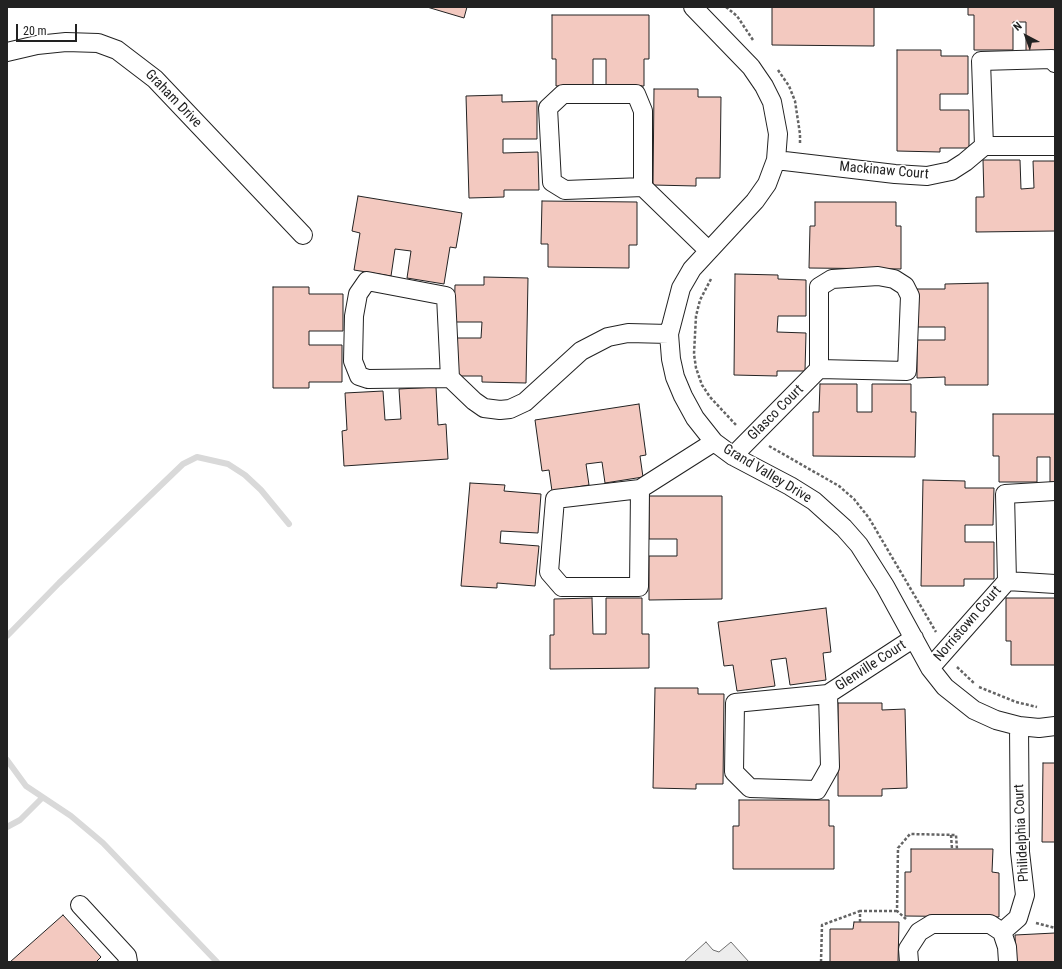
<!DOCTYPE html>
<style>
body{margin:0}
#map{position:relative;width:1062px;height:969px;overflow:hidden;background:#fff;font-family:"Roboto Condensed",sans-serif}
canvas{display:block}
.frame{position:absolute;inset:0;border:8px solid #222;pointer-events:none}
.north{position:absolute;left:1006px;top:16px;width:40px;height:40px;-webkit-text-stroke:3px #fff;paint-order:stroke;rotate:319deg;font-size:11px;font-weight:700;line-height:16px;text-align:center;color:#222}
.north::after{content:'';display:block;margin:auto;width:14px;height:18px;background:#222;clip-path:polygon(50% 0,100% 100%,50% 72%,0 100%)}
.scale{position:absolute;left:16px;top:24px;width:61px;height:18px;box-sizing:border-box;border:2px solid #222;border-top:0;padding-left:5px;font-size:12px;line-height:14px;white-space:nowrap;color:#222;-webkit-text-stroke:3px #fff;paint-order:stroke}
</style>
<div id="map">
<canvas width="1062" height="969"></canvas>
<div class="frame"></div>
<div class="north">N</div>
<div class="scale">20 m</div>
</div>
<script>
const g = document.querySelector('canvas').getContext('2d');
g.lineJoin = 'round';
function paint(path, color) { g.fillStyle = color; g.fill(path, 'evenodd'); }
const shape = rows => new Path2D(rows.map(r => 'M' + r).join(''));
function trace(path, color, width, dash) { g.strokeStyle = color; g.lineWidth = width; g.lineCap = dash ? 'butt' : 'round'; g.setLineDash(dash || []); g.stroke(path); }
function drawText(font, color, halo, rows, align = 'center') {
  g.font = font + ' "Roboto Condensed",sans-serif'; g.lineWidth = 3; g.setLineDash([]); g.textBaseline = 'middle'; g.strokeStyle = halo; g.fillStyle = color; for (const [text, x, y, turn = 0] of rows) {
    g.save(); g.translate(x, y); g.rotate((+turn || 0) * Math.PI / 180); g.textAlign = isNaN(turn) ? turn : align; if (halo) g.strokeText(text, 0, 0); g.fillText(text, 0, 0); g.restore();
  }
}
const parking = shape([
 [706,942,713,950,719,952,731,942,749,962,684,962,706,942]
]);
const stream = shape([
 [7,636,59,583,183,464,197,457,228,464,245,475,261,490,289,524],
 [7,760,26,786,71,816,103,843,217,962],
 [7,827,20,820,42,798]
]);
const building = shape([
 [427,7,467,7,464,18,427,7],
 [772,7,874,7,874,46,772,45,772,7],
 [968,7,1055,7,1055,51,1026,51,1026,22,1013,22,1013,50,974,50,974,15,968,15,968,7],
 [552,15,649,15,649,59,644,59,644,86,606,86,606,59,593,59,593,85,556,86,556,59,552,59,552,15],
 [897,50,941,50,941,56,968,56,968,94,940,94,940,110,969,110,969,148,940,148,940,152,897,151,897,50],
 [654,89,698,89,698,97,721,97,720,178,696,178,696,186,653,185,654,89],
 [502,95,502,102,537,101,537,139,503,139,503,153,538,152,539,190,504,190,504,197,469,198,466,96,502,95],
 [983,160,1020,160,1021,189,1034,188,1033,161,1055,161,1055,231,976,232,976,197,984,197,983,160],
 [358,196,462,213,456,248,450,247,444,284,407,278,411,251,395,249,391,276,354,270,360,233,352,231,358,196],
 [542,201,637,202,637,245,629,245,629,268,548,267,548,244,541,244,542,201],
 [815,202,896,202,896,226,901,226,901,269,809,268,810,226,815,226,815,202],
 [735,274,778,275,778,279,806,280,806,316,778,316,777,332,806,333,805,371,777,371,777,376,734,375,735,274],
 [484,277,528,278,526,383,482,382,482,376,454,376,454,338,481,338,482,322,454,322,455,285,484,285,484,277],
 [988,283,988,385,945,385,945,377,917,378,917,340,945,340,945,327,917,327,917,289,945,289,945,284,988,283],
 [273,287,309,287,309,294,343,294,343,331,309,331,309,345,342,345,342,382,309,382,309,388,273,388,273,287],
 [820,384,857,384,857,412,872,412,872,384,911,384,911,412,916,412,915,457,813,456,813,412,819,412,820,384],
 [436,387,438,425,446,424,448,459,344,466,342,431,347,430,345,393,383,391,385,420,401,419,399,389,436,387],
 [639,404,646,455,640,456,643,477,605,483,602,462,586,464,589,485,552,491,549,470,542,471,535,420,639,404],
 [993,414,1055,414,1055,482,1050,482,1050,457,1037,457,1037,482,999,482,999,456,993,456,993,414],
 [923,480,965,481,965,488,994,488,993,525,965,525,965,542,994,542,994,579,964,579,964,586,921,586,923,480],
 [470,483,505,485,504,491,541,494,538,533,501,531,500,543,539,546,535,586,497,583,497,588,461,586,470,483],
 [649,496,722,496,722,599,649,600,649,556,677,556,677,539,649,539,649,496],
 [592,598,593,634,606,634,606,598,642,598,642,634,649,634,649,668,550,669,550,635,554,635,554,599,592,598],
 [1006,598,1055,598,1055,665,1011,665,1011,641,1006,641,1006,598],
 [826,608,831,652,823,653,826,680,790,685,786,658,771,660,775,686,737,691,733,665,724,666,718,622,826,608],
 [655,688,698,688,698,694,724,694,723,784,696,784,696,789,653,788,655,688],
 [838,703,882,703,882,710,905,709,907,788,882,789,882,796,838,796,838,703],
 [1043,763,1055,763,1055,842,1042,842,1043,763],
 [739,800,829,800,829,826,834,826,834,869,733,869,733,826,739,826,739,800],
 [911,849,993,849,992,872,999,873,999,917,905,916,905,872,911,872,911,849],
 [63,915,101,957,96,962,10,962,63,915],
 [854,922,899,922,898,962,830,962,830,929,853,929,854,922],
 [1055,933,1055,962,1016,962,1015,935,1055,933]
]);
const path = shape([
 [726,7,737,16,753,40],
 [778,70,789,86,795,101,800,134,800,144],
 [711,279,700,300,696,316,694,354,696,368,702,385,710,397,736,425],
 [769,446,839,486,854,499,869,518,936,632],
 [957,667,975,684],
 [979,687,1016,702,1037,707],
 [951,835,952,849],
 [906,919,897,911,898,848,910,834,956,835,957,849],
 [860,922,860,911,897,911],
 [1036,923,1055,928],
 [821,962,822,925,860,911]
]);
const minor = shape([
 [693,7,751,67,764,86,772,102,778,134,776,160,767,184,755,201,692,269,681,288,669,334,671,359,675,377,683,396,695,418,714,442,733,456,790,486,814,501,844,528,859,545,885,586,930,668,945,687,974,710,996,720,1019,726,1039,728,1055,726],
 [7,52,37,45,66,42,98,43,117,50,155,79,303,235],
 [984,146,981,61,1052,59,1055,63],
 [776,160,895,174,927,176,951,171,965,162,984,146,1055,146],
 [643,187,565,190,552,182,548,108,563,94,636,94,643,111,643,187,708,250],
 [450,378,368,379,359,376,353,361,354,316,358,294,367,281,446,296,450,378,474,401,484,408,500,410,510,409,525,402,581,351,608,337,628,333,669,334],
 [733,456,819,369,819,287,832,279,878,276,894,279,905,286,910,296,907,371,819,369],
 [640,489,639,587,562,587,549,572,555,499,640,489,714,442],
 [1007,581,1055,584],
 [930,668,1007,581,1005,494,1055,491],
 [828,694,830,767,817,790,750,788,734,772,735,703,828,694,914,638],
 [80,905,127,956,128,962],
 [1002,932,1018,918,1025,895,1020,852,1019,726],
 [909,962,908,949,919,932,932,924,990,924,1002,932,1007,947,1008,962]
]);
const streetNames = [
 ["Graham Drive",173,99,46],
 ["Mackinaw Court",884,171,5],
 ["Glasco Court",776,413,-45],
 ["Grand Valley Drive",767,474,31],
 ["Norristown Court",968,624,-49],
 ["Glenville Court",871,666,-33],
 ["Philidelphia Court",1022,833,-93]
];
paint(parking, '#ededed');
trace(parking, '#6f6f6f', 1);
trace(stream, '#d9d9d9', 6);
paint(building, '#f3c9c0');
trace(building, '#222', 1);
trace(minor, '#222', 20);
trace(path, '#646464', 2.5, [3, 2]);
trace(minor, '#fff', 18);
drawText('14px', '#222', '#fff', streetNames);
</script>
